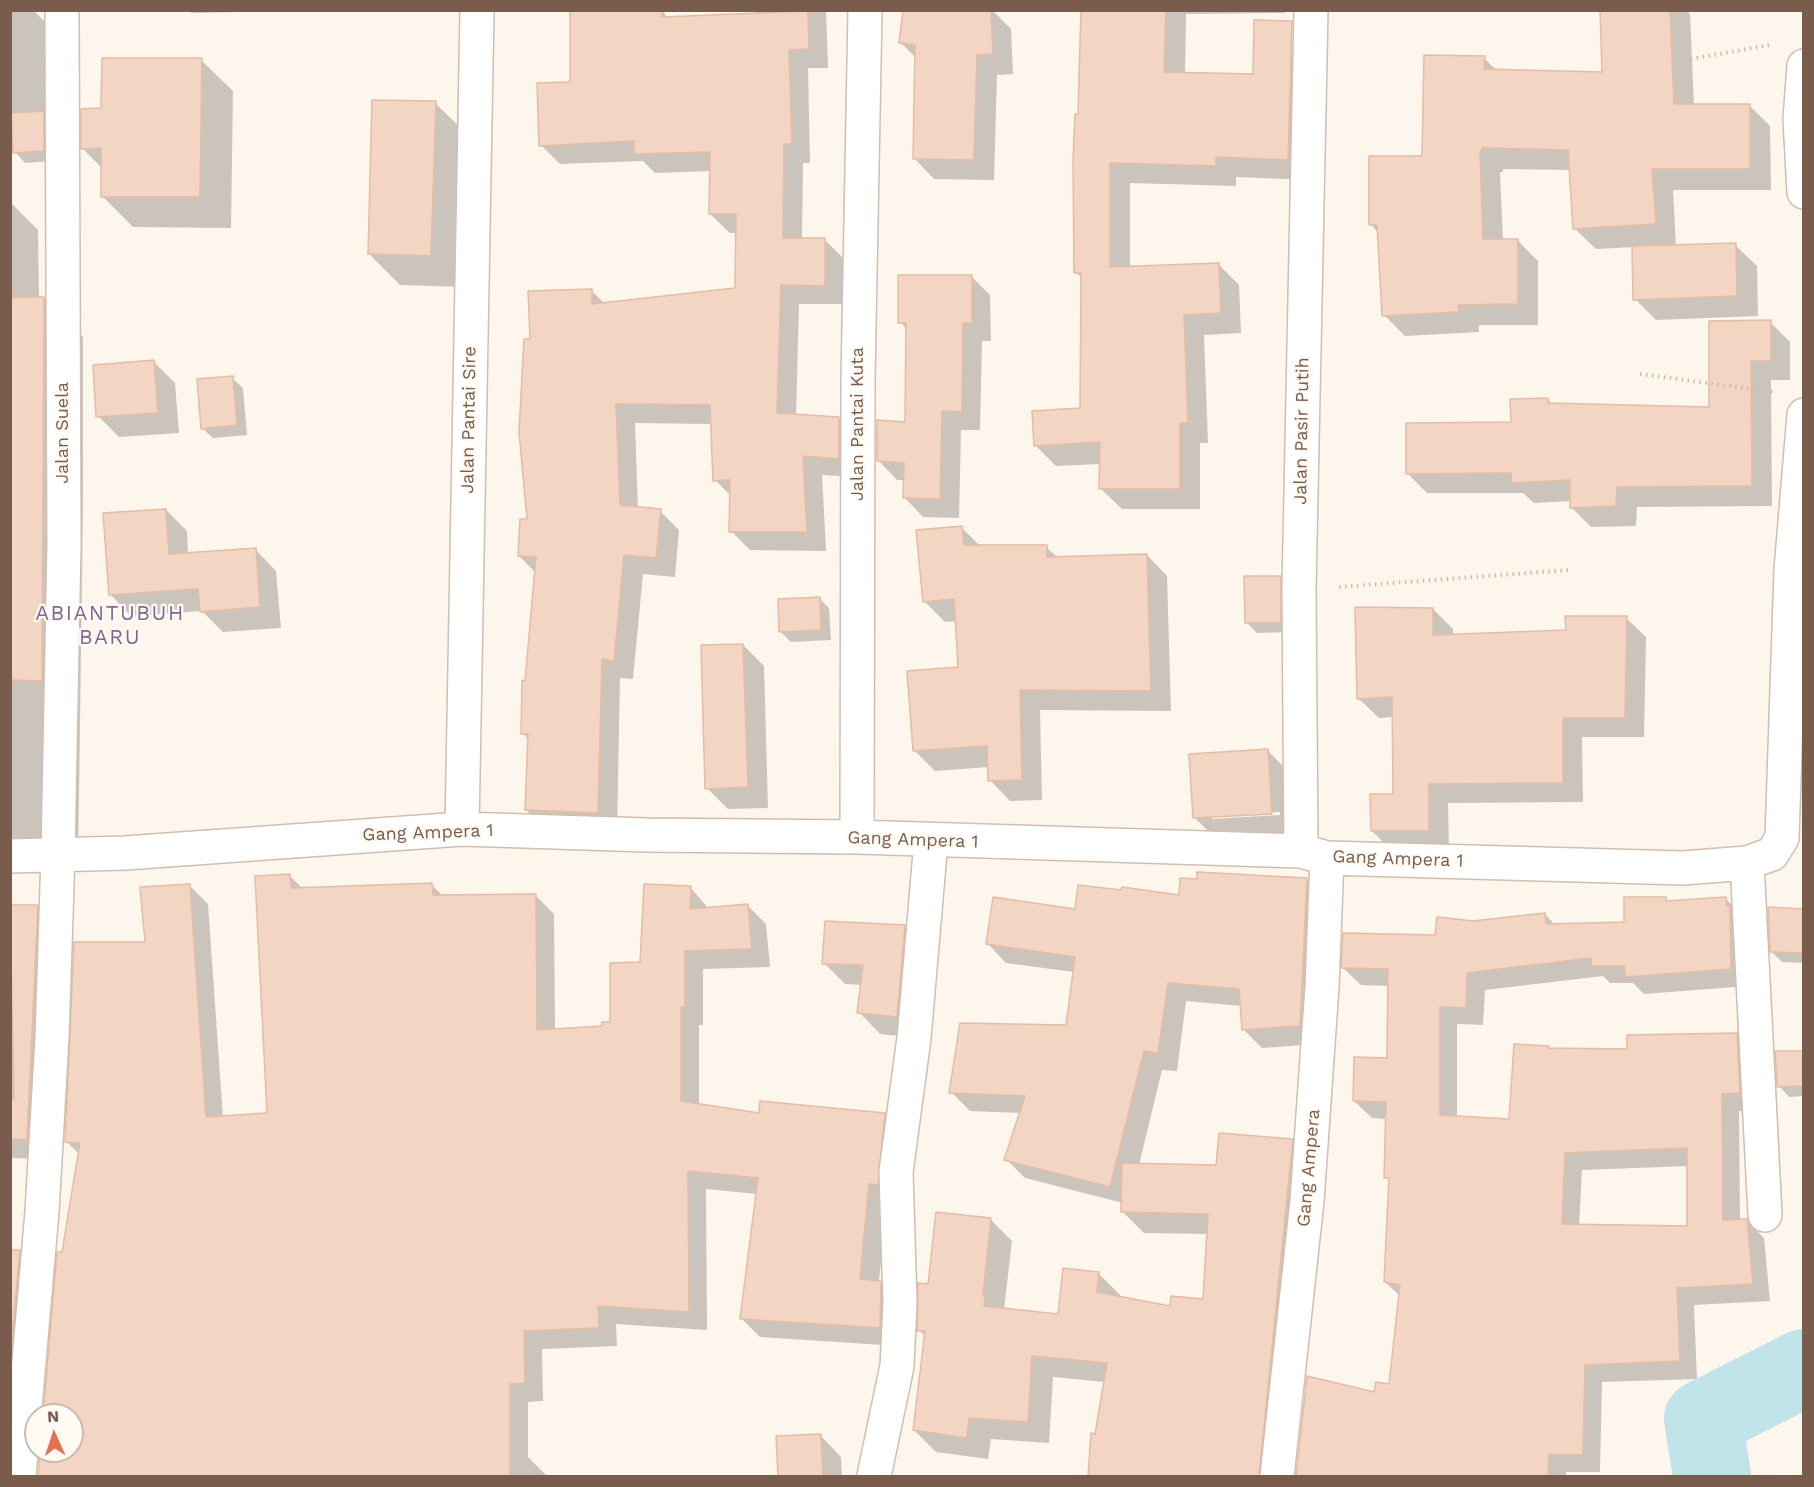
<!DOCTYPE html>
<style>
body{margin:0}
#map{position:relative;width:1814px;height:1487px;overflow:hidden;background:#fdf6ec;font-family:"Work Sans",sans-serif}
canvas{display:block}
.frame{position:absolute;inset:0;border:12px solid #7a5c4d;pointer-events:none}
.north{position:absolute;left:24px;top:1403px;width:60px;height:60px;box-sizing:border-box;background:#fffaf3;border:2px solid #cabbb1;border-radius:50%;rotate:357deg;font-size:16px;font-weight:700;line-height:24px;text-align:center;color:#7a5c4d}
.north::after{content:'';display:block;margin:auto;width:21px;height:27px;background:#e76f51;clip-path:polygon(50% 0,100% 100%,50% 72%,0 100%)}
</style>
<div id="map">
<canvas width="1814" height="1487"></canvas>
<div class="frame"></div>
<div class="north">N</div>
</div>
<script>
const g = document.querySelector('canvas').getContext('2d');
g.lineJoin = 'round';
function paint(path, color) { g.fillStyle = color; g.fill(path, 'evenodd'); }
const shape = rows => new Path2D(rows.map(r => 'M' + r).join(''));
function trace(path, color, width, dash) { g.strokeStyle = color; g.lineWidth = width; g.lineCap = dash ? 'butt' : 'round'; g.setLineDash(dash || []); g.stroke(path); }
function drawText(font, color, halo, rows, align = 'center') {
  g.font = font + ' "Work Sans",sans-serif'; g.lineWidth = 4.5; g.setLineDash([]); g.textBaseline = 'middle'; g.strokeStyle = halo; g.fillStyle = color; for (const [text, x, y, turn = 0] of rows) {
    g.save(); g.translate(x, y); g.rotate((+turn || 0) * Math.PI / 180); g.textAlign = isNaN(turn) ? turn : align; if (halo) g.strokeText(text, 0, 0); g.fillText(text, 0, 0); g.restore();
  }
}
const shadow = shape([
 [10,10,33,10,53,30,54,161,25,163,15,152,13,125,10,126],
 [189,10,241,10,241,12,191,13],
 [756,10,826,10,828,68,808,68,810,163,803,163,802,240,825,240,844,259,844,304,799,304,796,416,838,419,858,438,858,477,822,475,826,551,750,550,731,531,731,496,715,480,712,424,635,423,638,509,660,511,679,530,675,577,643,574,633,679,620,678,617,832,546,829,526,810,530,740,522,733,536,573,519,556,529,521,531,341,591,290,605,304,737,289,737,233,730,233,710,214,711,171,655,173,643,161,560,164,541,145,572,83,662,11,669,19,756,15],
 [958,10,992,10,1011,29,1013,74,997,75,994,180,934,179,914,158,916,58,901,43],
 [1083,10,1285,10,1285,13,1186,14,1185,74,1254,76,1290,54,1311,75,1308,180,1236,177,1236,186,1130,183,1130,268,1219,265,1239,285,1241,333,1204,335,1208,443,1200,443,1200,509,1122,509,1101,489,1101,464,1056,466,1035,445,1082,410,1083,279,1075,272],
 [1601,10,1686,10,1690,14,1694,105,1749,105,1770,126,1771,190,1673,190,1676,246,1735,245,1757,266,1758,316,1656,320,1635,299,1633,247,1596,249,1574,228,1571,170,1503,169,1503,172,1500,172,1503,240,1517,240,1538,261,1538,325,1479,325,1479,332,1405,336,1384,315,1379,233,1370,224,1424,157,1484,58,1497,71,1604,73],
 [201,60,233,91,231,228,133,227,102,196,102,168,83,149,103,110],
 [435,103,467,134,462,287,400,285,369,254],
 [10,202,38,230,39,298,44,298,83,337,83,505,78,870,10,869],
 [971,276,990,295,991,341,982,341,980,430,961,430,959,518,923,517,904,497,905,480,897,480,878,460,906,423,908,330,900,322],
 [1770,322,1790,342,1790,380,1771,380,1772,506,1637,507,1636,526,1591,527,1571,507,1571,501,1534,503,1523,493,1427,493,1407,473,1512,423,1548,400,1552,404,1711,408],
 [154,362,175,383,179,433,119,437,98,416],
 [232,378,243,388,247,435,213,438,202,428],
 [166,510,187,531,188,554,255,549,276,571,281,628,223,632,202,611,131,616,110,594],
 [961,527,980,546,1046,547,1058,558,1147,555,1167,576,1171,711,1040,710,1042,800,1010,801,990,780,989,767,935,771,914,750,959,668,957,621,945,622,924,601],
 [1280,577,1290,588,1290,632,1257,633,1247,623],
 [819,598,829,608,831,640,791,642,781,632],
 [1433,609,1453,629,1453,635,1567,632,1626,618,1646,637,1644,737,1582,737,1583,802,1448,803,1449,851,1392,851,1372,831,1394,796,1393,717,1379,718,1359,699],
 [743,645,764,666,768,808,728,809,707,788],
 [1268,751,1289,772,1293,834,1216,839,1195,818],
 [1280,812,1280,815,1212,819,1212,816],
 [289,875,303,889,431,884,443,896,535,895,554,914,555,1030,603,1028,612,1023,642,964,690,887,709,909,747,905,766,924,770,967,703,969,703,1025,699,1025,699,1105,761,1115,884,1114,903,1133,887,1201,879,1281,899,1301,898,1346,760,1337,742,1319,757,1194,706,1189,707,1330,616,1324,617,1346,542,1349,543,1401,528,1402,528,1457,547,1476,39,1476,42,1451,72,1451,72,1415,45,1415,64,1254,80,1155,66,1141,147,943,190,886,208,904,223,1118,269,1115],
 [1307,879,1326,898,1319,1044,1262,1048,1243,1029,1241,1006,1186,1001,1177,1071,1162,1070,1139,1165,1218,1166,1292,1140,1314,1162,1281,1476,1090,1476,1092,1435,1096,1435,1105,1382,1053,1377,1049,1443,991,1439,988,1459,936,1452,914,1430,926,1337,919,1330,930,1285,990,1219,1012,1241,1004,1310,1060,1316,1098,1273,1120,1295,1120,1298,1171,1308,1204,1301,1208,1234,1144,1233,1122,1211,1123,1203,1025,1178,1006,1159,1021,1113,970,1111,951,1092,1067,1026,1074,972,1006,963,988,944,1076,911],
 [1725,898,1743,916,1748,986,1644,994,1633,983,1610,983,1603,976,1485,990,1483,1025,1457,1024,1457,1117,1511,1121,1548,1047,1550,1049,1629,1050,1736,1034,1754,1052,1757,1111,1739,1111,1740,1221,1747,1221,1764,1238,1770,1301,1694,1305,1697,1379,1602,1382,1600,1472,1566,1472,1566,1476,1297,1476,1308,1378,1376,1393,1390,1386,1401,1297,1385,1282,1391,1182,1386,1177,1387,1119,1372,1118,1354,1101,1389,1060,1389,986,1361,985,1343,968,1473,923,1545,914,1555,925,1626,923,1665,899,1669,902],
 [1689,1166,1689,1228,1579,1226,1582,1170],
 [10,906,37,906,57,926,47,1159,10,1158],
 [1770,909,1804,910,1804,963,1782,962,1772,952],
 [904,927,925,948,918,1038,880,1034,859,1012,862,985,845,984,824,963],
 [1804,1052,1804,1096,1789,1097,1779,1086,1777,1053],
 [10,1251,19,1252,38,1270,10,1476],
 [820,1435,841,1457,842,1476,779,1476,777,1438]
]);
const river = shape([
 [1712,1476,1703,1419,1804,1368]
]);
const building = shape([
 [570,10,662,10,662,17,808,11,809,49,789,50,792,144,784,144,783,238,825,238,825,286,781,285,777,413,839,417,839,459,803,456,807,532,729,532,730,480,713,481,710,405,616,404,620,505,661,509,656,558,624,555,614,661,602,659,598,813,525,810,528,734,521,734,522,680,525,681,536,557,518,556,520,519,527,519,519,432,524,339,530,339,528,291,592,289,592,304,735,288,736,214,709,214,710,152,634,154,634,141,539,146,537,83,570,82,570,10],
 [903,10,991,10,993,54,977,55,974,160,913,159,915,45,899,43,903,10],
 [1081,10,1166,10,1164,72,1253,74,1254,20,1292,21,1288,160,1216,157,1216,166,1110,163,1110,267,1219,263,1221,313,1184,315,1188,423,1180,423,1180,489,1099,489,1100,442,1034,446,1032,411,1080,408,1081,273,1074,273,1073,161,1075,114,1078,114,1081,10],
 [1600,10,1670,10,1674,104,1750,104,1750,169,1652,169,1656,224,1573,229,1568,150,1482,148,1482,151,1480,151,1483,239,1518,239,1518,304,1458,305,1459,312,1382,316,1377,225,1369,225,1369,156,1422,156,1424,55,1485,56,1484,69,1602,72,1600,10],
 [102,58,202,58,200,197,101,197,101,148,81,149,81,109,101,108,102,58],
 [372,100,436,101,431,256,368,254,372,100],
 [44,111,44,151,13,153,11,113,44,111],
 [1736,243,1737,296,1633,300,1632,246,1736,243],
 [898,275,972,275,972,323,963,323,962,412,942,411,940,499,903,498,904,463,877,461,877,420,905,422,906,323,898,323,898,275],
 [10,297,44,297,42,681,10,680,10,297],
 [1771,320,1771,361,1751,361,1752,486,1617,487,1616,506,1570,508,1570,480,1512,483,1511,473,1406,474,1406,423,1511,422,1510,399,1548,398,1548,403,1709,407,1709,321,1771,320],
 [154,360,158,413,96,417,93,365,154,360],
 [233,376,237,425,201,429,197,379,233,376],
 [166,509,169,554,256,548,260,607,200,612,198,589,109,595,103,513,166,509],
 [962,526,964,545,1047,545,1047,557,1147,554,1151,691,1020,690,1022,780,988,781,987,746,913,751,907,671,958,667,954,599,923,602,916,530,962,526],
 [1244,576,1281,576,1281,623,1245,623,1244,576],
 [820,597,821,630,779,632,778,599,820,597],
 [1355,607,1433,608,1433,635,1566,630,1565,616,1627,616,1625,718,1563,718,1563,783,1429,784,1429,831,1371,831,1370,794,1393,794,1392,697,1357,699,1355,607],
 [743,644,748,787,705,789,701,645,743,644],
 [1268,749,1272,814,1193,818,1189,754,1268,749],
 [1197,872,1307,878,1300,1026,1242,1030,1239,989,1168,983,1158,1053,1144,1051,1110,1187,1004,1160,1025,1096,949,1093,960,1023,1066,1025,1075,957,986,944,993,897,1075,909,1078,885,1121,890,1122,887,1179,895,1180,878,1197,879,1197,872],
 [290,874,291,888,432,883,433,895,536,894,537,1030,602,1026,602,1022,610,1022,610,963,640,962,644,884,691,886,690,909,748,904,752,949,685,951,685,1007,681,1007,681,1101,759,1113,760,1101,885,1113,878,1185,869,1184,860,1279,881,1281,880,1328,740,1319,758,1178,688,1171,689,1312,598,1306,599,1328,524,1331,525,1383,510,1384,510,1476,38,1476,40,1451,72,1451,72,1415,43,1415,57,1252,62,1252,80,1143,65,1142,74,942,145,942,140,887,190,884,206,1117,267,1113,255,876,290,874],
 [1624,897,1666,897,1666,901,1726,897,1727,906,1730,906,1731,969,1625,977,1624,966,1591,966,1591,958,1467,973,1466,1008,1440,1007,1440,1115,1509,1119,1514,1044,1549,1046,1548,1048,1627,1049,1627,1035,1737,1033,1740,1093,1722,1094,1723,1220,1747,1219,1753,1284,1677,1288,1680,1361,1585,1365,1583,1455,1549,1455,1548,1476,1296,1476,1307,1376,1374,1392,1376,1382,1389,1384,1400,1285,1384,1282,1389,1178,1384,1178,1386,1102,1353,1101,1354,1057,1387,1058,1388,969,1341,968,1343,933,1435,935,1437,917,1473,921,1545,913,1546,924,1624,922,1624,897],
 [1687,1148,1687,1226,1562,1224,1565,1153,1687,1148],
 [10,905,38,905,27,1140,10,1139,10,1099,14,1099,10,905],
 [1768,907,1803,909,1803,953,1770,952,1768,907],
 [825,921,905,925,897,1017,857,1013,863,965,822,964,825,921],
 [1775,1051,1803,1051,1803,1086,1777,1087,1775,1051],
 [1219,1133,1293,1139,1259,1476,1088,1476,1091,1433,1095,1434,1107,1363,1032,1356,1028,1422,969,1418,967,1438,913,1430,925,1331,917,1331,918,1283,928,1284,936,1212,991,1218,983,1295,985,1295,984,1306,1058,1314,1063,1268,1099,1272,1097,1292,1170,1306,1171,1296,1203,1299,1208,1214,1121,1212,1122,1163,1216,1165,1219,1133],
 [10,1250,20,1250,10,1358,10,1250],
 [821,1434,823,1476,778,1476,776,1436,821,1434]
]);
const path = shape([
 [1679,61,1770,45],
 [1640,374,1773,392],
 [1339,587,1569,570]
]);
const street = shape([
 [1804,66,1800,119,1804,192],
 [462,829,477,10],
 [857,837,858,378,865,10],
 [1301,851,1299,589,1311,10],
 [10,856,125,853,462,829,647,835,857,837,1301,851,1327,858,1683,868,1747,863,1772,854,1782,838,1791,570,1804,415],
 [1747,863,1765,1215],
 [19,1476,42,1212,52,1038,58,855,64,545,62,10],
 [874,1476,897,1366,900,1303,896,1172,914,1038,931,841],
 [1277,1476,1307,1201,1322,987,1327,858]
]);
const streetNames = [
 ["Jalan Pantai Sire",469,420,-89],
 ["Jalan Pantai Kuta",858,424,-90],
 ["Jalan Pasir Putih",1302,431,-89],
 ["Jalan Suela",63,433,-90],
 ["Gang Ampera 1",428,833,-2],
 ["Gang Ampera 1",913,840,2],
 ["Gang Ampera 1",1398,859,2],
 ["Gang Ampera",1309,1168,-85]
];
const quarterNames = [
 ["ABIANTUBUH",110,614],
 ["BARU",110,638]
];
paint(shadow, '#0003');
trace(river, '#bfe3e8', 78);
paint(building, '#f3d5c3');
trace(building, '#e6bba3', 1.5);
trace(street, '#d1beb0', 36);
trace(path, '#d9b8a5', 4, [1.5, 4.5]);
trace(street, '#fff', 33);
drawText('18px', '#7a5c4d', '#fffaf3', streetNames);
g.letterSpacing = '1.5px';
drawText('21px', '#846695', '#fffaf3', quarterNames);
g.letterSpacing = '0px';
</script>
